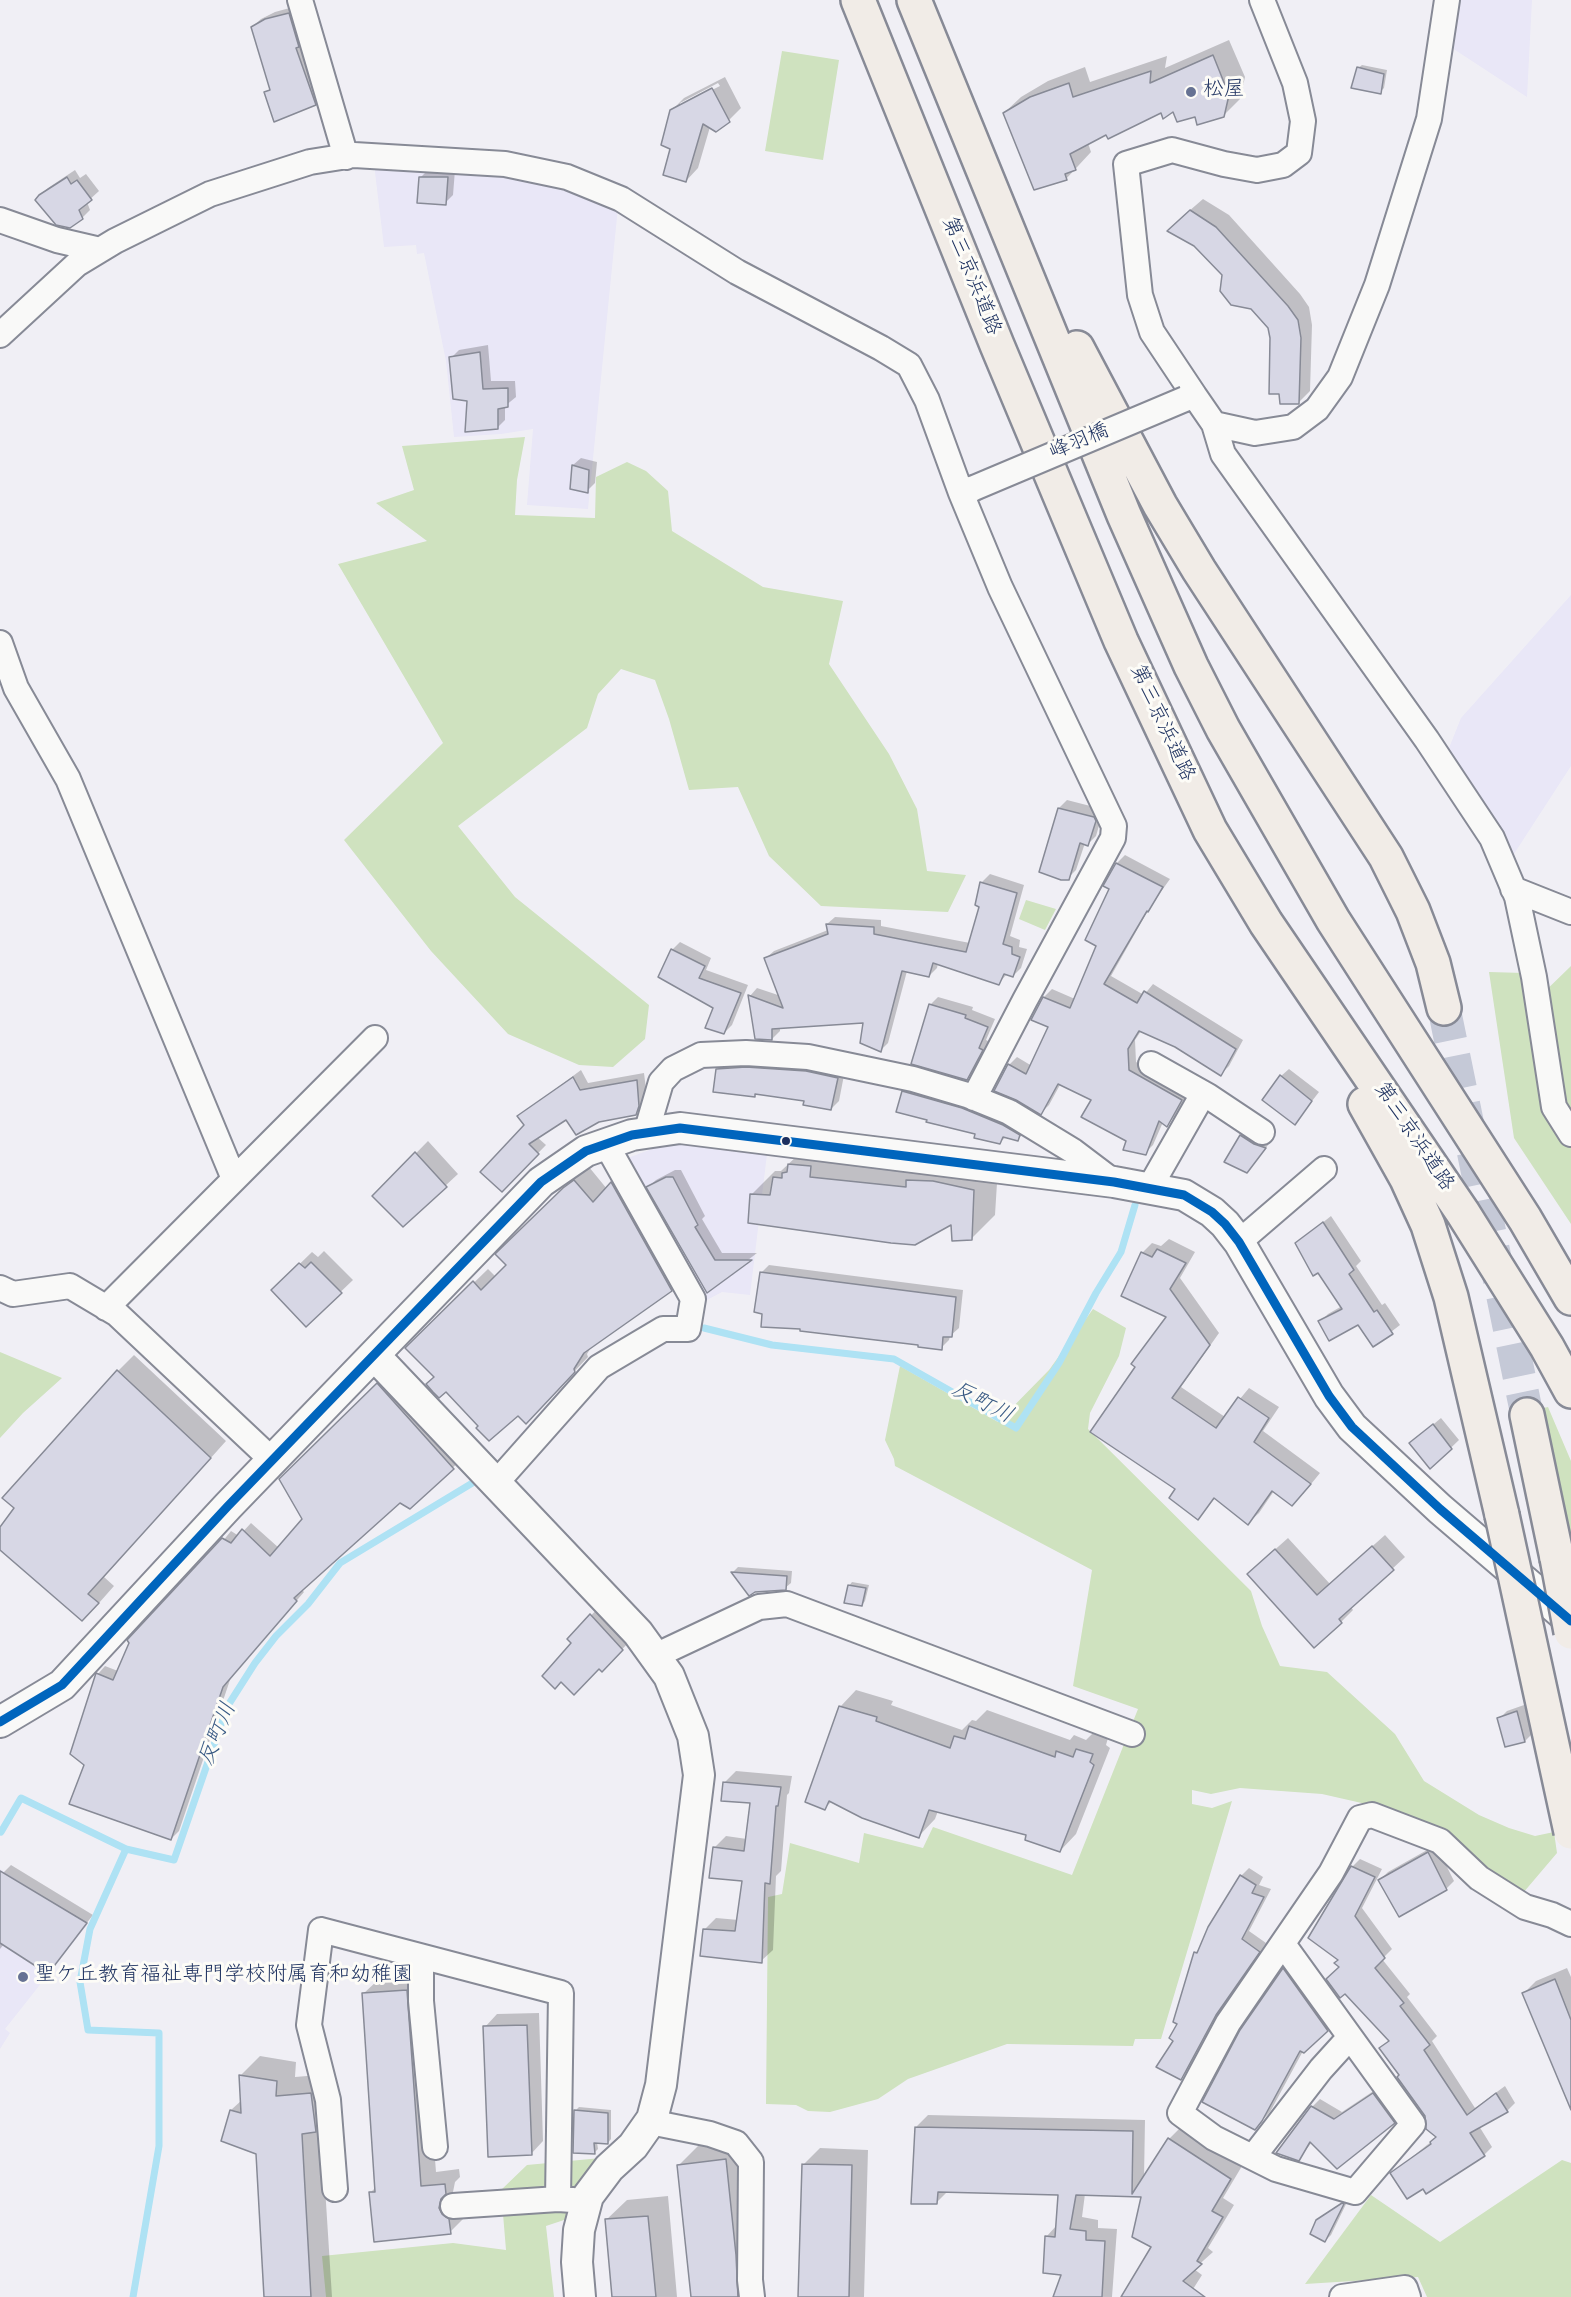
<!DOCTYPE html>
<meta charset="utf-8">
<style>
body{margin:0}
canvas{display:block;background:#f0eff5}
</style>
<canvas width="1571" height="2297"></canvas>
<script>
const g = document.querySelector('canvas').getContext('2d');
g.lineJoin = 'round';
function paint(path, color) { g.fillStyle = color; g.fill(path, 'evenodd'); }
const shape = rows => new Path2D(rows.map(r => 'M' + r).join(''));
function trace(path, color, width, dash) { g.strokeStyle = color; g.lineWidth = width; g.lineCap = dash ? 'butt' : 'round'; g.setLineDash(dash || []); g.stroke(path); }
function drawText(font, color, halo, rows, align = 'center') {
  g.font = font + ' Dekko,"Klee One",sans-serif'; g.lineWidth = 6; g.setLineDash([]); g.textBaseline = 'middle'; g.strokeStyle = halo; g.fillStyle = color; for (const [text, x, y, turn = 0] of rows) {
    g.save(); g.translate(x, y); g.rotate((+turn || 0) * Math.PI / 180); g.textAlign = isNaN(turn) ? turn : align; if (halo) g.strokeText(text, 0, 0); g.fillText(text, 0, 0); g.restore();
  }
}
const built = shape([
 [1452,0,1532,0,1527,97,1446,44],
 [374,164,507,170,556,182,618,207,588,509,527,505,533,429,501,434,454,437,446,361,424,253,417,254,416,245,384,247],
 [1571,595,1571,766,1512,857,1449,748,1461,718],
 [684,1144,767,1154,750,1295,722,1292,705,1301,625,1159,663,1145],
 [0,1869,88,1924,5,2029,10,2033,0,2049]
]);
const green = shape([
 [782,51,839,60,823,160,765,151],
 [525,437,517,480,515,515,595,518,596,477,627,462,646,471,668,491,672,531,763,587,843,601,829,664,889,754,917,809,927,871,966,875,948,912,821,906,769,856,738,787,689,790,669,719,655,680,621,669,598,694,587,728,458,826,515,897,649,1005,645,1039,613,1067,579,1065,508,1034,431,951,344,840,443,743,338,564,427,541,376,503,414,490,402,446],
 [1026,900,1056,909,1045,930,1019,919],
 [1571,966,1571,1224,1514,1138,1489,972,1524,973,1537,999],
 [1093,1309,1126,1328,1119,1356,1090,1413,1088,1429,1251,1591,1262,1626,1280,1666,1327,1672,1395,1734,1424,1781,1479,1815,1509,1828,1535,1836,1554,1832,1557,1853,1523,1893,1478,1864,1444,1829,1366,1804,1322,1794,1240,1788,1211,1794,1192,1790,1192,1804,1212,1808,1232,1801,1161,2039,1135,2039,1133,2046,1007,2044,908,2079,878,2099,830,2112,808,2111,796,2105,766,2104,768,1897,782,1894,790,1843,859,1863,864,1833,923,1848,933,1827,1072,1875,1138,1709,1073,1686,1092,1570,895,1466,894,1459,885,1440,900,1366,998,1422,1049,1370],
 [0,1352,62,1378,23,1413,0,1438],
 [1548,1407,1571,1461,1571,1545,1539,1409],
 [601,2158,573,2217,546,2226,554,2297,326,2297,322,2256,453,2243,506,2250,501,2190,527,2165],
 [1562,2160,1571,2163,1571,2297,1427,2297,1418,2277,1305,2284,1371,2195,1440,2242]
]);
const shadow = shape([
 [297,6,323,95,315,103,266,93,271,88,252,27,261,19,275,12],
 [1229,40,1245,77,1240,99,1223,116,1196,115,1174,110,1162,111,1088,143,1091,152,1066,179,1004,113,1021,97,1048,81,1085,67,1090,82,1167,56,1165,68],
 [1362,65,1387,70,1384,88,1380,92,1358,68],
 [725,77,741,108,729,120,710,127,698,168,686,181,671,149,672,110,684,98],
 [718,83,720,86,680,106,680,103],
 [429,169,455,170,453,195,445,203,421,177],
 [75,170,80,178,86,174,99,191,87,202,90,210,82,218,40,196,48,188],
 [1203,199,1229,215,1300,294,1309,307,1312,325,1310,391,1298,403,1269,328,1195,245,1181,218],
 [488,345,491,381,515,381,516,397,505,406,505,420,497,428,468,400,451,358,459,350],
 [581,458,597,462,595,483,587,491,573,465],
 [1067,800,1102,809,1103,812,1096,836,1088,844,1085,843,1076,870,1068,878,1059,808],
 [1125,855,1170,879,1150,907,1111,976,1144,995,1153,984,1243,1040,1229,1066,1221,1074,1176,1046,1141,1031,1135,1040,1136,1062,1189,1092,1174,1117,1167,1125,1163,1122,1153,1145,1145,1153,1128,1140,1093,1100,1061,1083,1049,1105,1041,1113,1009,1065,1017,1057,1032,1066,1050,1027,1033,1019,1044,997,1052,989,1075,999,1098,945,1111,889,1105,885,1117,863],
 [990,874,1024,885,1010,936,1020,940,1019,947,1027,949,1021,968,1013,976,1007,974,998,984,938,963,937,968,929,976,907,971,888,1043,880,1051,865,1022,780,1027,780,1031,772,1039,756,1038,750,996,757,988,781,996,766,958,774,951,828,930,827,924,835,917,881,920,881,926,970,943,981,906,977,904,982,882],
 [680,942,711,958,706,970,748,985,732,1025,724,1033,715,1007,672,950],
 [938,997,973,1007,972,1010,995,1019,986,1040,990,1042,975,1070,967,1079,930,1005],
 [726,1061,845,1070,839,1101,831,1109,806,1100,756,1093,754,1095,718,1069],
 [1289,1069,1319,1092,1295,1123,1281,1076],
 [581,1070,588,1083,644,1073,647,1097,644,1105,636,1114,566,1118,537,1137,546,1145,502,1190,526,1125,519,1116],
 [911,1084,1025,1132,1017,1140,1006,1137,1000,1142,977,1133,929,1119,903,1092],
 [1249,1128,1272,1140,1254,1163,1227,1161,1241,1136],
 [428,1141,458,1174,403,1225,374,1196],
 [799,1154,998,1167,995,1215,971,1239,953,1223,751,1195,775,1171,781,1171],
 [589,1167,607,1189,625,1170,685,1276,671,1290,592,1346,587,1354,588,1357,539,1409,480,1426,436,1376,407,1348,488,1269,496,1277,508,1265,497,1254,579,1174],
 [675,1170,681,1170,705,1216,702,1219,722,1253,757,1253,708,1291,648,1187,656,1180],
 [1331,1216,1361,1261,1356,1266,1382,1305,1385,1303,1400,1325,1374,1345,1359,1323,1320,1322,1328,1314,1342,1306,1297,1243],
 [1169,1239,1195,1252,1180,1278,1219,1333,1181,1387,1225,1417,1249,1388,1279,1407,1263,1431,1320,1473,1303,1494,1274,1491,1259,1513,1248,1523,1216,1497,1198,1518,1177,1489,1137,1366,1168,1316,1142,1253,1152,1243,1161,1246],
 [324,1251,353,1280,306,1325,273,1290,312,1252,318,1257],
 [769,1265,963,1290,959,1328,950,1336,949,1340,941,1348,920,1343,761,1273],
 [134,1355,226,1441,104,1577,114,1586,99,1603,0,1548,0,1530,118,1371],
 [386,1376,461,1460,410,1507,400,1502,301,1589,304,1592,231,1677,179,1831,171,1839,86,1764,98,1674,105,1666,118,1671,231,1531,239,1536,251,1523,279,1548,304,1520,281,1479],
 [1441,1418,1459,1440,1431,1467,1411,1443],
 [1385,1535,1405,1557,1351,1607,1353,1610,1341,1622,1261,1562,1288,1538,1330,1584],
 [738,1567,792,1571,791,1583,785,1588,754,1591,749,1594,733,1572],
 [852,1582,869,1585,865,1601,862,1605,849,1586],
 [599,1607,630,1641,610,1662,569,1639],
 [856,1690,893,1701,891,1705,962,1730,972,1720,976,1721,987,1710,1070,1740,1074,1735,1086,1740,1093,1733,1108,1738,1106,1745,1110,1748,1076,1834,1060,1851,1028,1834,938,1811,935,1819,919,1836,832,1801,825,1808,840,1707],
 [1524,1705,1533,1733,1525,1741,1499,1719,1507,1711],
 [736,1771,792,1776,789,1793,787,1795,781,1871,776,1876,773,1950,761,1961,704,1930,716,1918,739,1920,744,1880,714,1848,726,1836,747,1839,751,1802,724,1783],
 [1436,1845,1454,1881,1446,1889,1399,1915,1380,1880,1388,1872],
 [1360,1859,1382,1869,1362,1908,1392,1949,1382,1959,1410,1994,1407,1997,1437,2036,1432,2041,1475,2108,1505,2086,1515,2103,1507,2111,1479,2126,1492,2147,1484,2155,1424,2187,1392,2173,1437,2137,1426,2115,1381,2048,1390,2040,1340,1967,1340,1959,1352,1867],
 [11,1865,93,1915,48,1972,4,1944,0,1949,0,1876],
 [1249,1868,1263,1877,1259,1885,1271,1889,1249,1931,1266,1943,1224,2005,1189,2070,1181,2078,1175,2041,1180,2024,1175,2021,1196,1952,1202,1946,1241,1876],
 [1292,1962,1335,2022,1303,2051,1270,2112,1255,2129,1241,2031,1284,1969],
 [1567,1968,1571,1977,1571,2072,1524,1993,1536,1981],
 [421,1976,436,2172,459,2169,460,2177,455,2182,453,2192,465,2217,450,2232,370,2193,376,2187,363,1994,379,1979],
 [539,2013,543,2141,531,2154,485,2027,497,2014],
 [260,2056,296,2062,295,2077,331,2074,321,2124,332,2297,266,2297,257,2153,231,2110,242,2100,240,2076],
 [1381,2086,1402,2114,1394,2122,1312,2142,1299,2159,1312,2107,1320,2099,1342,2112],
 [579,2107,611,2110,611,2139,608,2143,597,2142,598,2149,595,2152,576,2110],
 [928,2115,1145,2120,1144,2179,1169,2139,1181,2127,1242,2166,1223,2198,1234,2205,1208,2248,1213,2252,1194,2269,1202,2275,1188,2297,1123,2297,1153,2246,1143,2195,1085,2194,1082,2217,1098,2220,1098,2228,1117,2229,1112,2297,1055,2297,1063,2273,1046,2237,1057,2225,1059,2194,948,2191,936,2203,916,2127],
 [746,2140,762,2297,693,2297,679,2165,699,2145],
 [820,2148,868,2150,864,2297,800,2297,803,2165],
 [668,2196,677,2297,614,2297,606,2220,627,2200],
 [1349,2198,1331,2235,1325,2241,1318,2221]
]);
const stream = shape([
 [704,1328,772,1345,894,1359,1016,1428,1059,1363,1096,1293,1121,1252,1135,1205],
 [1,1832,21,1798,126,1849,174,1860,227,1707,255,1663,276,1636,308,1604,340,1563,479,1479],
 [126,1849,90,1929,80,1982,88,2030,159,2033,159,2146,133,2297]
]);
const building = shape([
 [289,13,299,47,296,48,316,105,274,122,264,92,270,90,251,27,265,19,289,13],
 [1213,55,1229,95,1224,117,1197,125,1195,117,1177,122,1173,112,1163,119,1161,113,1108,139,1106,135,1070,154,1076,170,1065,174,1067,180,1034,190,1003,113,1030,97,1069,83,1073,97,1151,71,1150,83,1213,55],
 [1357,67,1384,74,1381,94,1351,88,1357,67],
 [712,88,730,122,716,132,703,124,686,182,663,175,670,149,661,145,670,110,712,88],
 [67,177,71,184,77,180,92,200,79,210,83,219,70,228,56,225,35,200,39,195,67,177],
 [419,177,448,177,446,205,417,203,419,177],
 [1190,210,1216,227,1288,306,1298,320,1301,338,1299,404,1280,404,1279,394,1269,394,1270,338,1268,328,1251,309,1231,305,1220,291,1222,275,1194,246,1167,231,1190,210],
 [480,352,483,389,508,388,508,407,498,409,498,429,465,432,467,401,453,399,449,357,480,352],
 [572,465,589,470,588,493,570,489,572,465],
 [1058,808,1094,817,1096,821,1088,846,1080,843,1069,880,1061,880,1039,872,1058,808],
 [1116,863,1163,887,1148,912,1147,911,1104,984,1137,1003,1144,991,1236,1049,1221,1076,1175,1047,1139,1031,1128,1049,1129,1070,1182,1100,1167,1127,1159,1121,1146,1155,1123,1150,1126,1141,1081,1117,1091,1100,1058,1084,1041,1115,1016,1100,994,1091,1008,1064,1026,1074,1048,1027,1031,1020,1043,997,1070,1008,1096,946,1085,940,1109,889,1103,886,1116,863],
 [980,882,1017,893,1003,944,1012,947,1012,954,1020,957,1013,977,1004,974,999,985,933,963,929,977,902,971,881,1052,860,1043,863,1023,772,1029,772,1040,755,1039,748,995,783,1008,764,958,828,934,826,924,874,927,874,934,966,952,979,907,975,905,980,882],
 [671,949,705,966,699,978,741,993,724,1034,705,1028,713,1008,658,977,671,949],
 [929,1004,966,1015,965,1018,988,1027,979,1048,983,1050,967,1080,911,1064,929,1004],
 [746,1067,806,1071,838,1078,831,1110,803,1105,804,1101,755,1094,755,1097,713,1092,716,1069,746,1067],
 [1280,1075,1312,1101,1295,1125,1262,1100,1280,1075],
 [573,1077,580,1090,637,1080,639,1106,636,1115,599,1122,576,1135,566,1120,529,1144,539,1154,502,1192,480,1172,524,1125,517,1116,573,1077],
 [902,1091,962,1108,1003,1125,1020,1135,1018,1141,1003,1137,1000,1144,974,1138,975,1134,926,1122,927,1120,896,1112,902,1091],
 [1240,1135,1254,1144,1266,1148,1247,1173,1224,1162,1240,1135],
 [415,1152,447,1187,403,1227,372,1196,415,1152],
 [788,1164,811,1166,810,1177,906,1187,906,1180,933,1181,974,1190,972,1240,952,1241,951,1225,915,1245,891,1243,748,1223,750,1194,770,1195,773,1177,782,1178,782,1173,787,1172,788,1164],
 [666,1177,673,1177,698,1225,695,1227,715,1260,752,1260,707,1293,646,1187,666,1177],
 [574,1180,593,1202,611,1182,672,1291,584,1353,574,1369,575,1372,526,1424,518,1416,489,1441,476,1428,478,1426,446,1392,439,1398,433,1392,426,1384,434,1377,405,1348,473,1281,481,1290,506,1265,495,1254,563,1188,574,1180],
 [1323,1222,1354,1270,1349,1274,1374,1312,1377,1310,1393,1334,1373,1347,1358,1325,1329,1341,1318,1321,1342,1309,1318,1273,1313,1276,1295,1243,1323,1222],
 [1157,1249,1186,1263,1170,1289,1210,1345,1172,1398,1216,1428,1238,1397,1269,1418,1254,1442,1311,1484,1292,1506,1272,1491,1248,1525,1214,1498,1198,1520,1169,1498,1175,1489,1090,1432,1135,1367,1131,1364,1166,1317,1121,1296,1141,1252,1152,1257,1157,1249],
 [311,1262,342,1293,306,1327,271,1290,299,1263,305,1268,311,1262],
 [760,1272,956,1297,952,1337,943,1337,942,1350,918,1347,918,1345,800,1331,800,1329,761,1327,762,1314,754,1312,760,1272],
 [117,1370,211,1458,88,1594,99,1603,82,1621,0,1550,0,1527,14,1508,2,1498,117,1370],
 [377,1383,454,1469,410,1509,400,1503,294,1598,297,1601,223,1687,171,1840,69,1804,84,1765,70,1754,96,1673,113,1680,129,1643,127,1640,222,1538,231,1543,242,1529,270,1556,302,1519,279,1479,377,1383],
 [1433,1424,1452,1449,1430,1469,1409,1443,1433,1424],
 [1372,1546,1394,1570,1339,1619,1342,1623,1314,1648,1247,1574,1275,1549,1317,1595,1372,1546],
 [731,1572,787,1576,786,1590,755,1592,749,1596,731,1572],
 [848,1585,866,1588,862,1606,844,1603,848,1585],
 [590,1614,623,1650,602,1672,599,1669,574,1695,561,1682,555,1689,542,1676,571,1643,567,1639,590,1614],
 [839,1706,877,1717,876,1721,950,1748,954,1736,965,1739,969,1726,1055,1757,1056,1751,1073,1757,1076,1749,1093,1754,1090,1762,1094,1765,1060,1852,1025,1840,1026,1835,929,1810,919,1838,862,1818,829,1801,825,1810,805,1802,839,1706],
 [1517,1711,1525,1742,1505,1747,1497,1718,1517,1711],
 [723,1782,781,1787,778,1806,776,1806,770,1884,765,1883,762,1963,700,1956,703,1929,735,1931,742,1881,709,1878,713,1847,744,1851,750,1803,721,1801,723,1782],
 [1428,1852,1447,1890,1399,1917,1378,1880,1428,1852],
 [1351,1866,1375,1877,1355,1916,1385,1958,1375,1968,1404,2003,1400,2006,1430,2045,1424,2050,1467,2115,1496,2093,1508,2112,1470,2133,1485,2156,1426,2194,1423,2189,1407,2199,1390,2173,1431,2144,1430,2142,1436,2137,1426,2129,1425,2116,1397,2077,1399,2075,1379,2048,1389,2041,1345,1994,1340,1998,1326,1979,1339,1967,1334,1963,1338,1960,1308,1938,1351,1866],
 [0,1871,87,1923,48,1974,0,1943,0,1871],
 [1240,1875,1256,1885,1252,1893,1264,1897,1242,1939,1260,1952,1216,2015,1181,2080,1156,2067,1173,2041,1169,2038,1177,2024,1173,2022,1194,1952,1197,1953,1208,1927,1240,1875],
 [1283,1968,1328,2031,1304,2053,1300,2051,1262,2121,1255,2130,1202,2102,1240,2030,1283,1968],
 [1555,1979,1571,2020,1571,2110,1522,1993,1555,1979],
 [407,1990,421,2186,445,2184,446,2194,441,2199,439,2208,442,2214,449,2219,451,2234,374,2242,369,2192,375,2192,362,1993,407,1990],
 [527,2025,532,2155,488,2157,483,2026,527,2025],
 [239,2075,277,2081,276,2096,311,2093,316,2132,302,2134,311,2297,264,2297,256,2154,221,2141,230,2110,241,2113,239,2075],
 [1373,2093,1395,2123,1337,2169,1310,2142,1299,2161,1276,2153,1311,2106,1334,2119,1373,2093],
 [574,2110,608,2113,608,2144,594,2143,595,2154,573,2153,574,2110],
 [915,2127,1133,2131,1132,2194,1168,2138,1231,2179,1212,2211,1223,2217,1197,2261,1202,2264,1183,2281,1205,2297,1121,2297,1151,2247,1132,2237,1141,2197,1076,2195,1070,2229,1086,2231,1086,2240,1105,2241,1102,2297,1053,2297,1061,2275,1043,2273,1045,2236,1055,2237,1058,2195,938,2192,937,2204,911,2204,915,2127],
 [726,2159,736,2255,738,2297,691,2297,677,2165,726,2159],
 [802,2164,852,2165,849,2297,798,2297,802,2164],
 [1342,2203,1344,2204,1325,2242,1310,2234,1316,2220,1342,2203],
 [648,2216,656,2297,612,2297,605,2219,648,2216]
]);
const motorwayTunnel = shape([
 [1444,1008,1527,1415]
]);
const minor = shape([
 [300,0,346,157],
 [0,220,57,240,100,250],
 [0,335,77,264,115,241,210,194,310,162,354,155,505,164,567,177,621,199,737,272,881,348,909,365,927,400,961,493,974,488],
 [1194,395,1152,332,1140,295,1126,164,1172,150,1224,164,1257,170,1283,165,1299,153,1303,121,1295,83,1262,0],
 [1185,399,1194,395,1214,424,1255,433,1293,427,1317,409,1340,377,1377,285,1429,119,1447,0],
 [1214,424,1223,454,1427,740,1492,838,1517,897,1534,977,1554,1107,1571,1134],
 [961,493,1000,587,1114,826,1113,838,1025,1000,974,1098],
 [0,643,16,688,68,779,234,1179],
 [1513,889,1571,912],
 [1151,1064,1208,1096,1262,1132],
 [646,1133,661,1082,673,1069,701,1055,746,1053,808,1057,913,1079,967,1095,1009,1112,1073,1151,1114,1182],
 [1150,1187,1203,1094],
 [1239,1242,1324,1169],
 [0,1288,13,1294,70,1286,117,1314,272,1460],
 [106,1308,375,1038],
 [496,1483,599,1367,663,1329,688,1329,693,1299,606,1144],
 [655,1656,759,1607,787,1604,1132,1734],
 [1283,1944,1413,2124,1355,2192,1276,2169,1214,2138,1180,2113,1228,2023,1331,1873,1360,1818,1372,1815,1440,1841,1479,1878,1525,1907,1552,1915,1571,1924],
 [421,1957,421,2001,435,2147],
 [650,2122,710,2134,736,2143,751,2162,750,2280,752,2297],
 [1253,2157,1321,2069,1350,2037],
 [335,2189,328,2100,309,2025,321,1930,561,1993,558,2199],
 [453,2206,558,2199,573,2200],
 [1342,2297,1405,2288,1408,2297]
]);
const tertiary = shape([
 [374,1355,638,1633,669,1676,693,1736,699,1775,661,2085,652,2119,633,2146,609,2168,588,2196,579,2230,577,2262,580,2297],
 [0,1722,62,1685,228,1506,541,1182,586,1151,632,1135,680,1128,1114,1182,1184,1195,1212,1212,1225,1224,1239,1242,1329,1396,1352,1427,1440,1509,1571,1621]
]);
const motorway = shape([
 [858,0,997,345,1121,641,1210,830,1266,923,1463,1213,1547,1347,1571,1391],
 [914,0,1124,515,1191,666,1223,729,1333,920,1525,1219,1571,1298],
 [1077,348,1160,505,1199,570,1386,857,1413,911,1433,963,1444,1008],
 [1365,1104,1407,1179,1428,1225,1451,1297,1502,1515],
 [1527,1415,1557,1558]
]);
const minorBridge = shape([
 [974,488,1185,399]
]);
const motorwayBridge = shape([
 [1502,1515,1571,1832],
 [1557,1558,1571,1632]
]);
const bus1 = shape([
 [0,1722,62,1685,228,1506,541,1182,586,1151,632,1135,680,1128,1114,1182,1184,1195,1212,1212,1225,1224,1239,1242,1329,1396,1352,1427,1440,1509,1571,1621]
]);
const markers = [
 [1191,92,6,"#667293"],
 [786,1141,5,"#1b2f5e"],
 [23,1977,6,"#667293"]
];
const poiNames = [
 ["松屋",1203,92],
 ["聖ケ丘教育福祉専門学校附属育和幼稚園",35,1977]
];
const streetNames = [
 ["第三京浜道路",969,277,68],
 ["峰羽橋",1080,444,-23],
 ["第三京浜道路",1160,724,65],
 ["第三京浜道路",1412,1138,56]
];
const waterNames = [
 ["反町川",981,1405,27],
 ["反町川",220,1735,-68]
];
paint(built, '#e9e7f7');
paint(green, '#cfe2bf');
paint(shadow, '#0003');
trace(stream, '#aee2f4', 7);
paint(building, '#d7d7e5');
trace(building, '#878a96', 1.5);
trace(motorwayTunnel, '#c5c9d7', 33, [33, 16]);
trace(minor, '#878a96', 28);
trace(tertiary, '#878a96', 34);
trace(motorway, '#878a96', 38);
trace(minor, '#f9f9f8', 24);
trace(tertiary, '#f9f9f8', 30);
trace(motorway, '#f1ece7', 33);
trace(minorBridge, '#878a96', 28, []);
trace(motorwayBridge, '#878a96', 38, []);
trace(minorBridge, '#f9f9f8', 24);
trace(motorwayBridge, '#f1ece7', 33);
trace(bus1, '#0065bd', 9);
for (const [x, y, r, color] of markers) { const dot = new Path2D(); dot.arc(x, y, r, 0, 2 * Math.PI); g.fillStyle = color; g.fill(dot); trace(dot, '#fdfcf7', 2); }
drawText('21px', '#1b2f5e', '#fdfcf7', poiNames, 'left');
drawText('21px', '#1b2f5e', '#fdfcf7', streetNames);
drawText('italic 22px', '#395a84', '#fdfcf7', waterNames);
</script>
